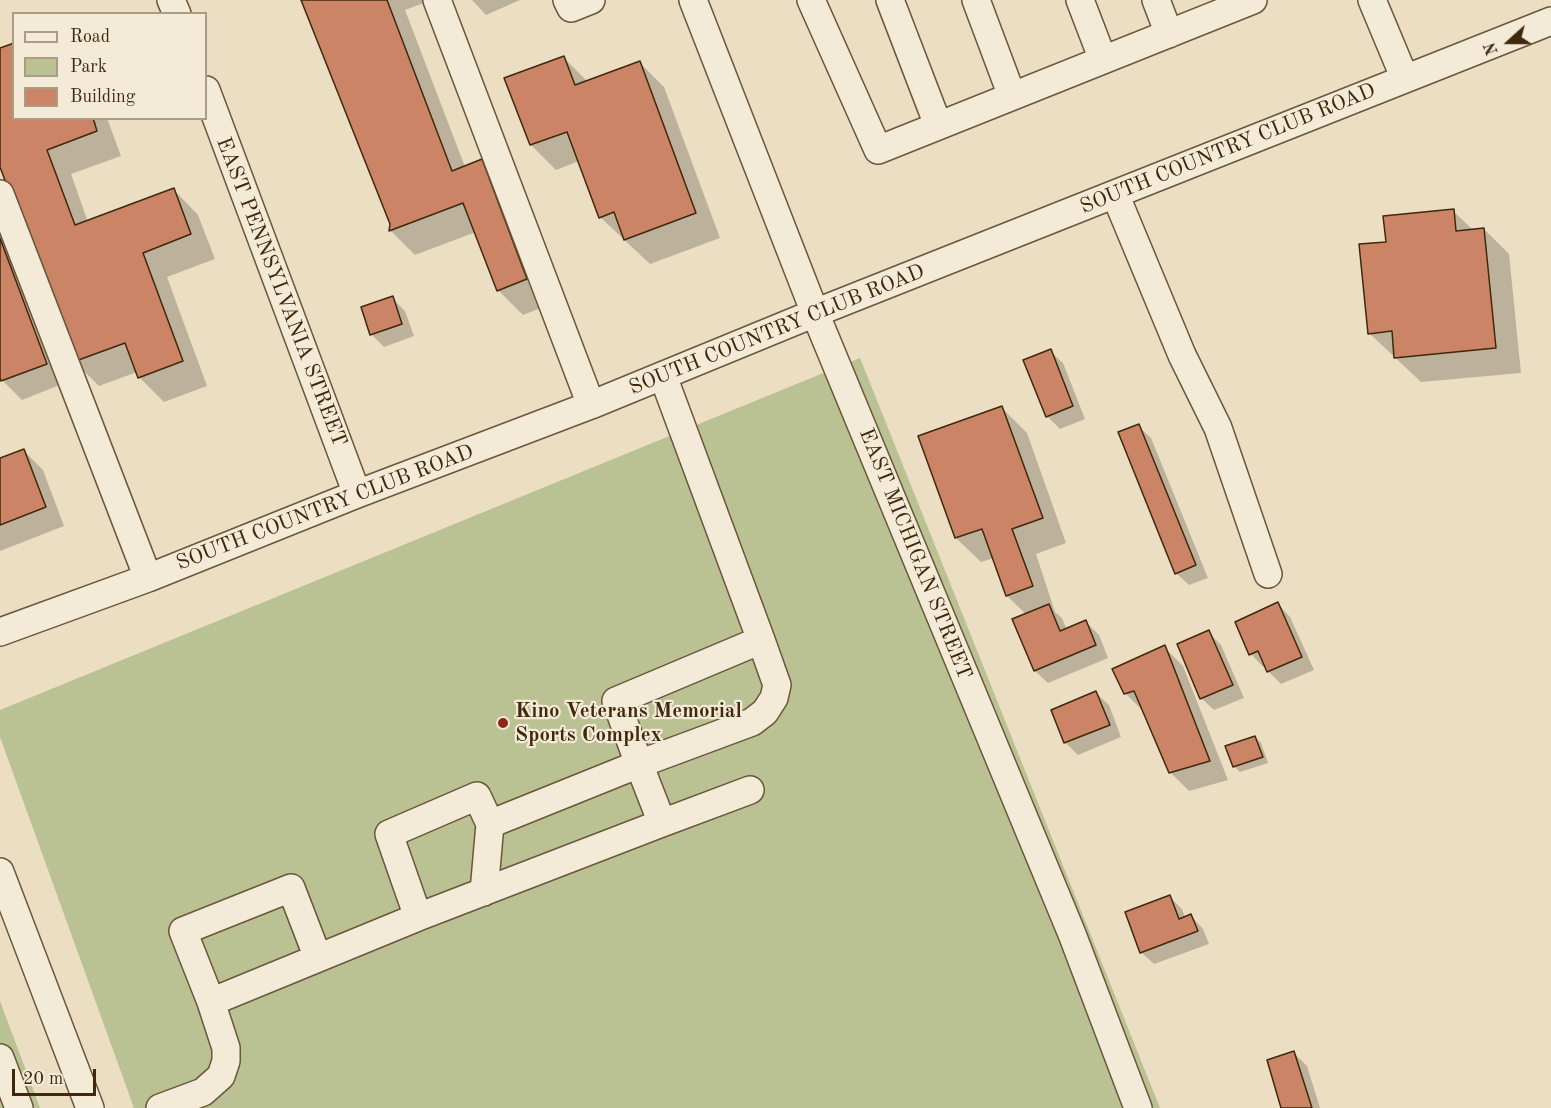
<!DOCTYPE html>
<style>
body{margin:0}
#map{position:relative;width:1551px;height:1108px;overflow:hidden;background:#ecdec2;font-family:"Old Standard TT",serif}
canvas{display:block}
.legend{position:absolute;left:12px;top:12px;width:195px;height:108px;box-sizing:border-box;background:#f3ead7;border:2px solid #ab9c86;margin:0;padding:8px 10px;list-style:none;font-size:18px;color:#3f280c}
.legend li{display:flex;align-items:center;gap:12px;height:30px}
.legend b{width:30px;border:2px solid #ab9c86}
.north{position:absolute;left:1479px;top:12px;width:60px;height:60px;-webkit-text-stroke:4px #f3ead7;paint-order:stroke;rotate:249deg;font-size:16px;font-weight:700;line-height:24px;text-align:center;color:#3f280c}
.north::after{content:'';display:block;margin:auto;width:21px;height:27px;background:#3f280c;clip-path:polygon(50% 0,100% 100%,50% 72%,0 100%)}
.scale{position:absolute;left:12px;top:1069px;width:84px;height:27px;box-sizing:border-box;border:3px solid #3f280c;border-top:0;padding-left:8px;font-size:18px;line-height:21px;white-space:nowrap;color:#3f280c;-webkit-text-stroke:4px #f3ead7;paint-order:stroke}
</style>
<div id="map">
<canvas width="1551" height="1108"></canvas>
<ul class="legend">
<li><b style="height:8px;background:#f3ead7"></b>Road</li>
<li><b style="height:16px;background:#bac192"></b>Park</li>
<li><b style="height:16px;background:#cb8566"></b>Building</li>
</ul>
<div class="north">N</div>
<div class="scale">20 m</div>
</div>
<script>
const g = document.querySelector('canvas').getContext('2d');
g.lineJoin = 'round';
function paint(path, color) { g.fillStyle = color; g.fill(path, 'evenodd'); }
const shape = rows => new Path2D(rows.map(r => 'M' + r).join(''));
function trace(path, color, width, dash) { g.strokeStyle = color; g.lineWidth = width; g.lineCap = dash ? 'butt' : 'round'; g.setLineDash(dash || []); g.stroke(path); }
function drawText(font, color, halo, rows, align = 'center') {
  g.font = font + ' "Old Standard TT",serif'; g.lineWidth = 4.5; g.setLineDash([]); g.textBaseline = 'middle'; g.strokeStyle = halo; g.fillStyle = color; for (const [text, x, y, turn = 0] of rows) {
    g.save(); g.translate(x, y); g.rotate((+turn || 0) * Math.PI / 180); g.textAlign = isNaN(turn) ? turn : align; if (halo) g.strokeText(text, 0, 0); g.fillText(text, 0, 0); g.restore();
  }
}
const green = shape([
 [860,358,1160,1108,134,1108,0,737,0,710],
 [0,1001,40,1108,0,1108]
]);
const shadow = shape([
 [303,0,432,0,405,10,465,167,481,161,506,186,551,304,523,315,498,290,476,232,415,255,391,231,392,224],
 [472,0,520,0,486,15],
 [0,50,14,118,107,118,121,156,71,174,88,222,174,190,198,215,215,259,167,277,207,386,164,402,139,377,137,372,99,386,74,361,0,162],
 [563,57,588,82,640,63,664,87,720,238,650,264,600,217,579,161,556,170,531,145],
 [0,209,65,383,22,400,3,381,0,374],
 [1453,211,1473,230,1484,229,1509,254,1521,373,1421,382,1369,333,1387,243],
 [392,298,405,311,414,336,384,347,371,334],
 [1050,351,1063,363,1085,419,1060,429,1047,416],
 [1002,408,1027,433,1066,543,1036,554,1055,612,1062,618,1067,630,1086,622,1099,635,1108,658,1048,683,1035,671,1027,615,1007,596,994,558,981,562,956,538],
 [1138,426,1151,438,1208,578,1189,585,1176,573],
 [24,451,43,470,64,526,0,551,0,460],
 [1278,604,1290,617,1314,670,1281,684,1268,671,1266,666,1263,667,1251,654],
 [1208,632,1221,645,1244,698,1214,710,1201,698],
 [1164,647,1183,666,1228,780,1189,791,1170,772,1144,712,1125,693],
 [1096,693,1109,705,1121,737,1078,755,1065,742],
 [1255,737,1261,743,1268,763,1240,772,1234,766],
 [1169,896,1182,909,1185,918,1191,916,1203,929,1209,944,1154,964,1141,952],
 [1294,1053,1307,1066,1320,1108,1283,1108]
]);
const building = shape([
 [301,0,387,0,452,171,482,159,527,279,497,291,463,203,389,231,390,224,301,0],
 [14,43,14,118,93,118,97,131,47,150,75,225,174,188,191,234,143,253,183,361,138,378,125,343,73,362,0,167,0,48,14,43],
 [564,56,575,85,640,61,696,213,624,240,614,212,599,218,567,132,530,145,504,78,564,56],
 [1454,209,1456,231,1484,228,1496,348,1394,358,1392,331,1368,334,1359,244,1386,242,1383,216,1454,209],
 [0,238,47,364,1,381,0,378,0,238],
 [393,296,402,324,370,335,361,307,393,296],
 [1051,349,1073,406,1046,417,1023,360,1051,349],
 [1002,406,1043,518,1012,529,1033,586,1006,596,982,529,955,538,918,436,1002,406],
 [1139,424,1196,565,1175,574,1118,432,1139,424],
 [24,449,46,507,0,525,0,458,24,449],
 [1278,602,1302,657,1267,672,1258,651,1249,655,1235,622,1278,602],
 [1049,604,1060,631,1086,620,1096,645,1034,671,1012,619,1049,604],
 [1209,630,1233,685,1200,699,1177,644,1209,630],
 [1165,645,1210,761,1169,773,1134,691,1124,694,1112,669,1165,645],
 [1096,691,1110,725,1064,743,1051,710,1096,691],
 [1255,736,1263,757,1233,767,1225,746,1255,736],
 [1170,895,1179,919,1191,914,1198,931,1140,953,1125,912,1170,895],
 [1294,1051,1312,1108,1281,1108,1267,1060,1294,1051]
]);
const minor = shape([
 [171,0,177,14],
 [437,0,591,405],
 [567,0,571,8,591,0],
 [693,0,815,313,1072,934,1138,1108],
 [811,0,878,150,1253,0],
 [890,0,938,125],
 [976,0,1012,96],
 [1080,0,1103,60],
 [1156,0,1169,34],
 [1372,0,1405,79],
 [206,90,357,494],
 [0,194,148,578],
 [1115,194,1182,355,1218,428,1268,574],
 [663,376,761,640,777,685,774,698,765,712,752,722,639,764,616,701,761,640],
 [0,632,148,578,357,494,591,405,815,313,1551,21],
 [662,823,639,764,490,824,477,796,389,834,418,917,662,823,750,790],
 [0,872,90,1108],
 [484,892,490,824],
 [211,1002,183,931,291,888,318,958],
 [0,1058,19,1108],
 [160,1108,203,1092,221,1076,226,1061,226,1048,211,1002,418,917]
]);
const markers = [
 [503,723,6,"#8f2418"]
];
const streetNames = [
 ["SOUTH COUNTRY CLUB ROAD",1228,149,-22],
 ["EAST PENNSYLVANIA STREET",281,292,69],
 ["SOUTH COUNTRY CLUB ROAD",777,330,-22],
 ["SOUTH COUNTRY CLUB ROAD",325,508,-21],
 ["EAST MICHIGAN STREET",915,554,68]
];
const poiNames = [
 ["Kino Veterans Memorial",515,711],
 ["Sports Complex",515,735]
];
paint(green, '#bac192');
paint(shadow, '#0003');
paint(building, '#cb8566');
trace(building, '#3f280c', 1.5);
trace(minor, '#6a563a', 30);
trace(minor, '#f3ead7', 27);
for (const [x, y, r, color] of markers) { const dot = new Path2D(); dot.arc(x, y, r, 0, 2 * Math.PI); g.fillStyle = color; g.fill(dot); trace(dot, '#f3ead7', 2); }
drawText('21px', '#3f280c', '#f3ead7', streetNames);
drawText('bold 21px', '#3f280c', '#f3ead7', poiNames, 'left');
</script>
